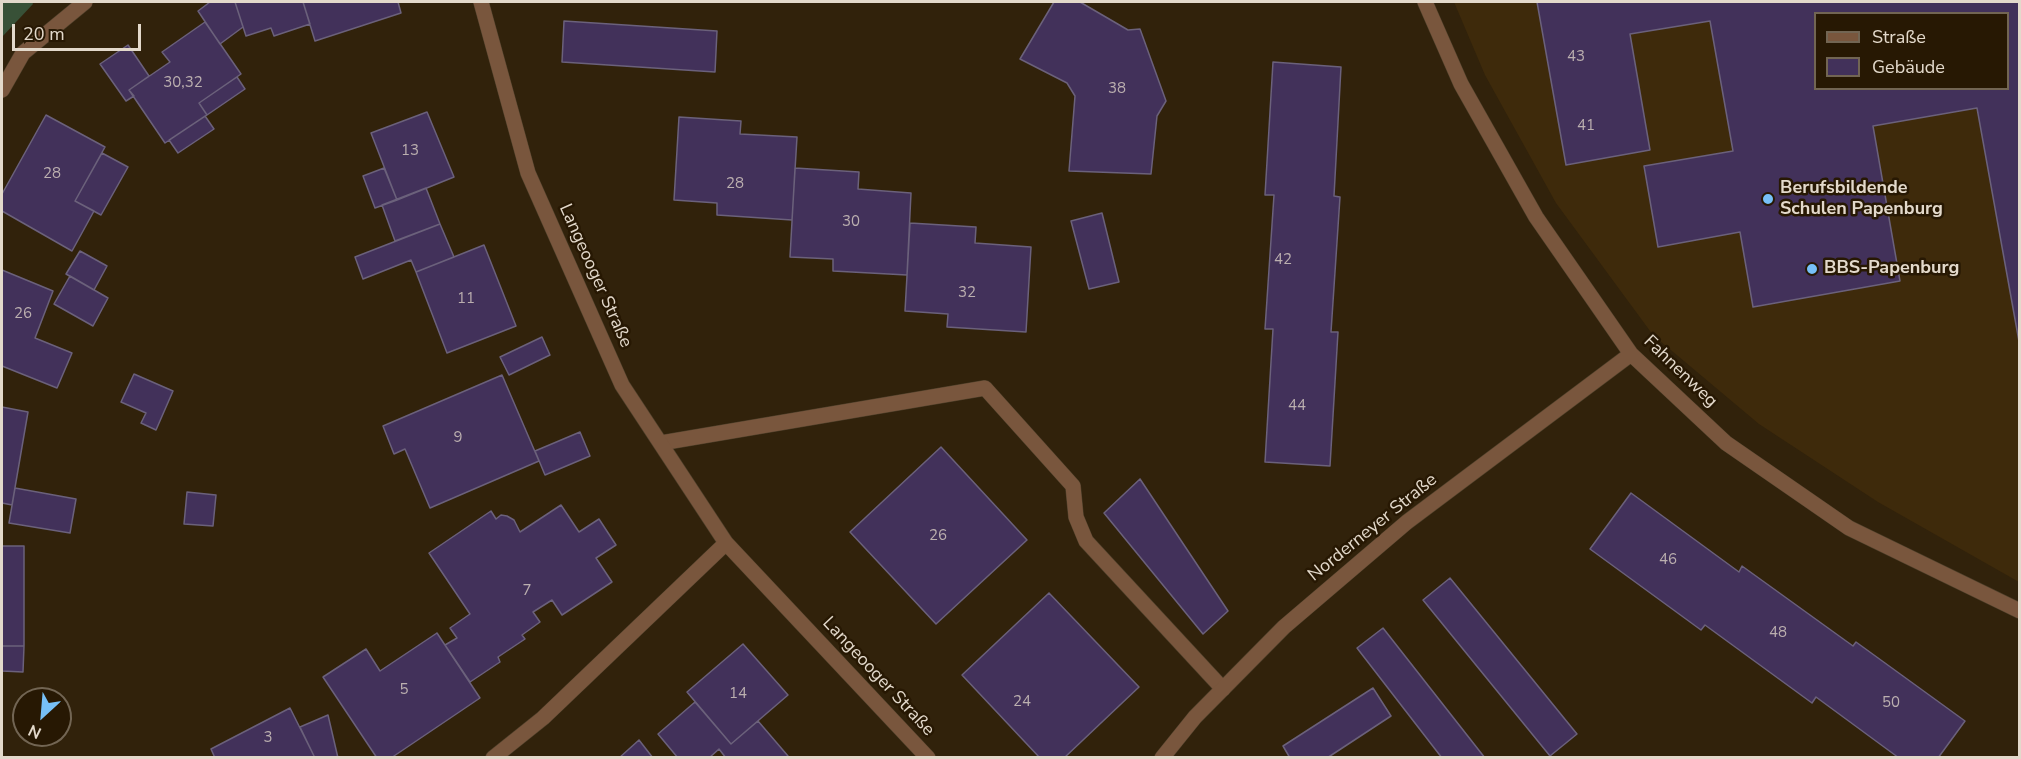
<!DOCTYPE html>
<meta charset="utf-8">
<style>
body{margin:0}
#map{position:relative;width:2021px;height:759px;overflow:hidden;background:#31220b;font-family:"Nunito Sans",sans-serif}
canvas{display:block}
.frame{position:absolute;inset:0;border:3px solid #e3d9cb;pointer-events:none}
.legend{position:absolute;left:1814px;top:12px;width:195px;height:78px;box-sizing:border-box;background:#271803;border:2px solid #726553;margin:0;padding:8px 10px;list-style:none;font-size:18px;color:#e3d9cb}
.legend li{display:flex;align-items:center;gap:12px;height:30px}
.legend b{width:30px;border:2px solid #726553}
.north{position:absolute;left:12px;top:687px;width:60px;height:60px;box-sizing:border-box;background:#271803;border:2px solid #726553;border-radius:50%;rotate:206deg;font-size:16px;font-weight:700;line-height:24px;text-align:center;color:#e3d9cb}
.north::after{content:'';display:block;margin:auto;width:21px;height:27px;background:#77c0f7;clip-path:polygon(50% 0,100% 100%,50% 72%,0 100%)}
.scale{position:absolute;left:12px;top:24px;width:129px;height:27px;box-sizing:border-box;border:3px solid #e3d9cb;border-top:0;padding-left:8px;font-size:18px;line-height:21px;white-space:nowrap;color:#e3d9cb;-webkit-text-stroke:4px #271803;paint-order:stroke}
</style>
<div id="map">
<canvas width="2021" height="759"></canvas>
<div class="frame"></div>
<ul class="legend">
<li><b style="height:8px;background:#79563d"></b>Straße</li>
<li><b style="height:16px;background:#42315a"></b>Gebäude</li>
</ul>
<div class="north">N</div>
<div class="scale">20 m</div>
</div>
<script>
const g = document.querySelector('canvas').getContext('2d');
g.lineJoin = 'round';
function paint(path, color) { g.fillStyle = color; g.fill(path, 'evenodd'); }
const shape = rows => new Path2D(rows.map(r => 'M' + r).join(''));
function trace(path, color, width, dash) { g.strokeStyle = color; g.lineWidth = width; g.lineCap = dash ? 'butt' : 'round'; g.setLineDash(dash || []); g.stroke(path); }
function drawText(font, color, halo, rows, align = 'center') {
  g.font = font + ' "Nunito Sans",sans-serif'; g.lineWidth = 5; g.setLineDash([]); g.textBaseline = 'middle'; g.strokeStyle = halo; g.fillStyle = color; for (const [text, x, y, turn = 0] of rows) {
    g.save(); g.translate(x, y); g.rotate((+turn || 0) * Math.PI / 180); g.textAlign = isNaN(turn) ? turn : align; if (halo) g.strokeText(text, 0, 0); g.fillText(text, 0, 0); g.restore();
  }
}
const built = shape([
 [1454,2,2019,2,2019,582,1878,502,1759,424,1653,335,1556,203,1485,75],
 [1816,14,2008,14,2008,88,1816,88]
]);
const green = shape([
 [2,2,32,2,33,4,2,37]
]);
const building = shape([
 [210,2,235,2,243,27,220,44,198,11,210,2],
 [235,2,303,2,310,24,274,36,271,28,246,36,235,2],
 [303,2,398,2,401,13,315,41,303,2],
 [1054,2,1080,2,1128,30,1140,29,1166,101,1157,116,1151,174,1069,171,1075,96,1067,83,1020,59,1054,2],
 [1537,2,2020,2,2020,347,1977,108,1873,126,1900,281,1753,307,1740,232,1658,247,1644,166,1733,151,1710,21,1630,34,1650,150,1566,165,1537,2],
 [1816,14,2008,14,2008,88,1816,88,1816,14],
 [564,21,717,31,715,72,562,62,564,21],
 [205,22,241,74,199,103,207,115,165,143,129,90,170,62,162,52,205,22],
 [128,45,149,76,129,90,134,96,126,101,100,64,128,45],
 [1273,62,1341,67,1334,196,1340,197,1331,332,1338,332,1330,466,1265,462,1273,329,1265,329,1274,195,1265,195,1273,62],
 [237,77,245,89,207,115,199,103,237,77],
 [427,112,454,177,397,200,371,133,427,112],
 [46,115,105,147,75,201,94,211,72,251,2,211,2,194,46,115],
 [205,116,214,129,178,153,169,140,205,116],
 [679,117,741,121,740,134,797,137,792,220,717,215,717,203,674,200,679,117],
 [102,153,128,167,101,215,75,201,102,153],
 [384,168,397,200,375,208,363,176,384,168],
 [795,168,859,172,858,189,911,193,907,275,833,271,833,259,790,257,795,168],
 [426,188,440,224,395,241,382,205,426,188],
 [1102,213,1119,282,1089,289,1071,221,1102,213],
 [910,223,976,227,975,243,1031,247,1026,332,947,327,948,314,905,311,910,223],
 [440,224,454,257,416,272,411,260,363,279,355,257,440,224],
 [484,245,516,326,447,353,416,272,484,245],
 [80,251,107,266,94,290,66,274,80,251],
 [2,270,53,291,35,338,72,353,57,388,2,366,2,270],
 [70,276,108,298,93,326,54,304,70,276],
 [542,337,550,355,509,375,500,357,542,337],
 [134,374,173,391,156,430,141,423,146,413,121,402,134,374],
 [502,375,539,461,430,508,405,449,394,454,383,426,502,375],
 [2,407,28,412,12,505,2,503,2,407],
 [580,432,590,456,545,475,535,451,580,432],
 [941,447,1027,540,936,624,850,532,941,447],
 [1140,479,1228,611,1203,634,1104,513,1140,479],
 [15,488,76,499,70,533,9,523,15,488],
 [187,492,216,495,213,526,184,524,187,492],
 [1631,493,1739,572,1742,566,1853,646,1856,642,1965,721,1938,758,1899,758,1816,697,1812,703,1705,625,1701,630,1590,549,1631,493],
 [561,505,579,532,599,519,616,545,596,558,612,582,562,615,552,600,533,612,540,622,522,635,525,639,498,657,500,662,470,682,445,645,457,638,450,628,470,614,429,553,491,511,496,519,501,515,507,516,514,520,520,532,561,505],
 [2,546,24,546,24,646,2,646,2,546],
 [1450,578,1577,734,1550,756,1423,600,1450,578],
 [1049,593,1139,687,1064,758,1040,758,962,675,1049,593],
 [1383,628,1485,758,1442,758,1357,648,1383,628],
 [437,633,480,698,391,758,377,758,323,677,366,649,380,671,437,633],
 [743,644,788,695,731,744,687,692,743,644],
 [2,646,24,646,23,672,2,671,2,646],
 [1373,688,1391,716,1327,758,1290,758,1283,746,1373,688],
 [695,702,731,744,758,721,788,756,786,758,726,758,719,749,709,758,678,758,658,734,695,702],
 [290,708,315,758,215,758,211,749,290,708],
 [328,715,338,758,315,758,300,727,328,715],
 [639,740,653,758,619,758,639,740]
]);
const service = shape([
 [661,443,985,388,1073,486,1076,517,1086,541,1223,689]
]);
const minor = shape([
 [481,2,528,173,622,385,726,543,928,758],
 [1425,2,1461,84,1536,217,1631,354,1726,443,1849,528,2020,611],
 [2,90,23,53,85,2],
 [493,758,543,718,726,543],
 [1162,758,1195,717,1284,627,1407,522,1631,354]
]);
const markers = [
 [1768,199,6,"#77c0f7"],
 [1812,269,6,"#77c0f7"]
];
const numberNames = [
 ["43",1576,57],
 ["30,32",183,83],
 ["38",1117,89],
 ["41",1586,126],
 ["13",410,151],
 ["28",52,174],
 ["28",735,184],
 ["30",851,222],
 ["42",1283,260],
 ["32",967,293],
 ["11",466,299],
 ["26",23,314],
 ["44",1297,406],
 ["9",458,438],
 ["26",938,536],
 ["46",1668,560],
 ["7",527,591],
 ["48",1778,633],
 ["5",404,690],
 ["14",738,694],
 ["24",1022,702],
 ["50",1891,703],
 ["3",268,738]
];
const poiNames = [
 ["Berufsbildende",1780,189],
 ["Schulen Papenburg",1780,210],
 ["BBS-Papenburg",1824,269]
];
const streetNames = [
 ["Langeooger Straße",595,276,66],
 ["Fahnenweg",1680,372,44],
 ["Norderneyer Straße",1373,528,-39],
 ["Langeooger Straße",878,677,47]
];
paint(built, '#3e2a0b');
paint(green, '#385137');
paint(building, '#42315a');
trace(building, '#6b617b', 1.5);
trace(service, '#4d3f2a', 16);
trace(minor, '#4d3f2a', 16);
trace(service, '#79563d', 15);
trace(minor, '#79563d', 15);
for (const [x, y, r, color] of markers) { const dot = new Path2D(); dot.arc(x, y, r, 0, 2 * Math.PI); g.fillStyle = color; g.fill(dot); trace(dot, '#271803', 2); }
drawText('15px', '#bbafaf', null, numberNames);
drawText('bold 18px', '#e3d9cb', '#271803', poiNames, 'left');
drawText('18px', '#e3d9cb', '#271803', streetNames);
</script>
